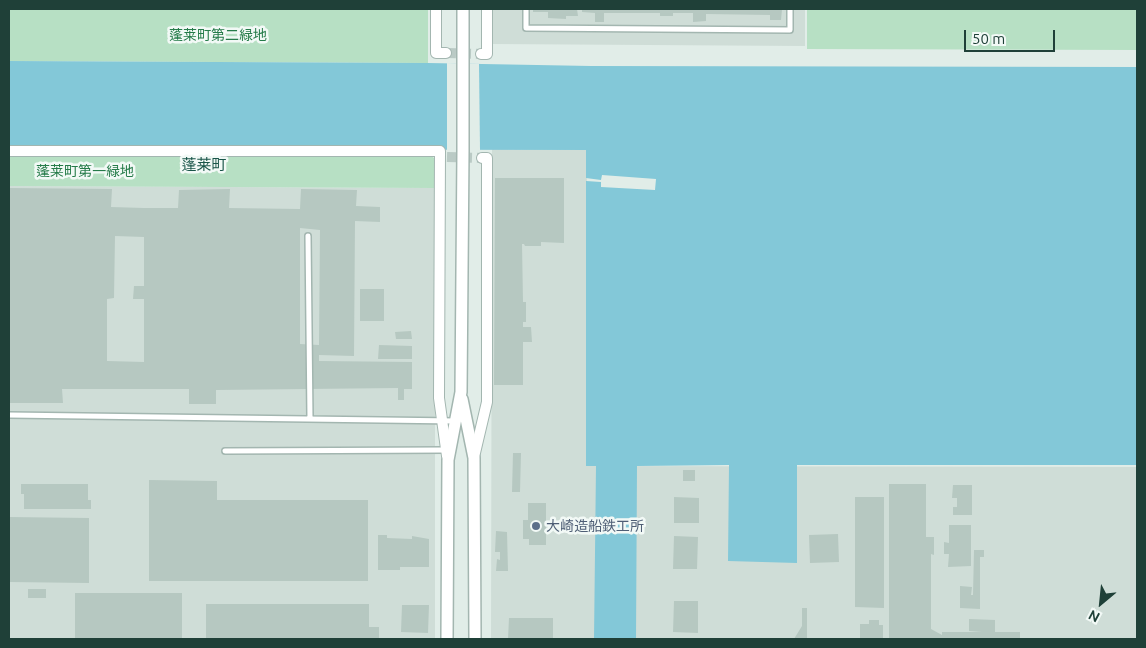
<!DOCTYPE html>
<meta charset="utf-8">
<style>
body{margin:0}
#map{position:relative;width:1146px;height:648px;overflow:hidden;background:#e1ede8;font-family:Ubuntu,sans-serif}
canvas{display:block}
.frame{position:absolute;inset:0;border:10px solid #1f4038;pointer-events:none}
.north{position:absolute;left:1076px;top:578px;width:50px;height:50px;-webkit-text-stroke:4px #f2f9f6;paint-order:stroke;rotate:208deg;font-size:14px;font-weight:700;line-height:20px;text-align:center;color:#1f4038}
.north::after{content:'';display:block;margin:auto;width:18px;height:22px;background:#1f4038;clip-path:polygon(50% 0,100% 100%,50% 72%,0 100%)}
.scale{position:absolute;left:964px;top:30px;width:91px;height:22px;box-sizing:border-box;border:2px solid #1f4038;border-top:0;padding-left:6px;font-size:15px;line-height:18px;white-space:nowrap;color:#1f4038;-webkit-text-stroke:4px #f2f9f6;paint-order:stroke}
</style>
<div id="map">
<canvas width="1146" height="648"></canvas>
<div class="frame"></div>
<div class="north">N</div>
<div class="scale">50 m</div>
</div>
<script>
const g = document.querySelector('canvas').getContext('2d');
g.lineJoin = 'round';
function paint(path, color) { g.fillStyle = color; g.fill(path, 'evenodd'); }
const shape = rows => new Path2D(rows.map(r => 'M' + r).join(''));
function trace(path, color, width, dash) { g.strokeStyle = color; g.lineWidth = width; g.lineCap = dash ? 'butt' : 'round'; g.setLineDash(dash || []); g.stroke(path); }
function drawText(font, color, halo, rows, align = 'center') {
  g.font = font + ' Ubuntu,"Noto Sans JP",sans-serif'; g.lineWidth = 5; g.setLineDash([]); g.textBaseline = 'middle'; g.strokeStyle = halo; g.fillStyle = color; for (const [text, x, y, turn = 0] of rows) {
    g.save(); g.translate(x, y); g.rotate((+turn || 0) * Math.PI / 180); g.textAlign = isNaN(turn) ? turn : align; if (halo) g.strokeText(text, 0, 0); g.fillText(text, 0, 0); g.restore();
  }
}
const built = shape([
 [491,9,805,9,805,46,491,44],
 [492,149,587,150,586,466,1137,467,1137,639,491,639],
 [9,186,435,188,435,639,9,639]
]);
const green = shape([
 [9,9,428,9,428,63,9,61],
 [807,9,1137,9,1137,50,807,49],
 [9,156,431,156,434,158,435,188,9,186]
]);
const water = shape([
 [9,61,428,63,591,66,1137,67,1137,465,797,465,797,563,728,561,729,465,637,466,636,639,594,639,596,466,586,466,586,181,601,182,601,187,655,190,656,179,602,175,601,180,586,178,586,150,9,149]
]);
const pier = shape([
 [447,63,479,64,480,150,447,150]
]);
const building = shape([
 [533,9,577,9,578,16,566,16,566,19,548,18,548,12,533,12],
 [582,9,782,9,781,20,770,20,770,15,706,14,706,21,693,22,693,13,673,13,673,16,660,16,660,13,604,13,604,22,595,22,595,13,582,12],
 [495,178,564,178,564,243,541,242,541,246,525,246,524,244,522,244,523,302,526,302,526,322,523,322,523,327,531,327,532,342,523,342,523,385,494,385],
 [9,188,112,189,111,207,144,208,178,208,179,190,230,189,229,208,300,209,301,189,357,190,356,206,380,207,380,222,355,221,354,356,319,355,319,361,412,362,412,389,404,389,404,400,398,400,398,388,216,390,216,404,189,404,189,389,62,389,63,403,9,403],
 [300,228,320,230,319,345,300,344],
 [115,236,144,237,144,286,134,286,133,299,144,299,144,362,107,361,107,299,114,298],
 [360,289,384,289,384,321,360,321],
 [411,331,412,339,396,339,395,332],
 [379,345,412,346,412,359,378,359],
 [513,453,521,453,520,492,512,492],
 [683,470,695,470,695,481,683,481],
 [149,480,217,481,217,500,368,500,368,581,149,581],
 [21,484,88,484,88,500,91,500,91,509,24,509,24,494,21,494],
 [889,484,926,484,926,537,934,537,934,555,931,554,931,629,942,635,942,632,982,632,969,631,969,619,995,620,995,632,1020,632,1020,639,889,639],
 [953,485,972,485,972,515,953,515,953,507,957,507,957,498,952,498],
 [674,497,699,498,699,523,674,523],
 [855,497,884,497,884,608,855,607],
 [528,503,546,503,546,545,529,545,529,539,523,539,523,520,528,520],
 [9,517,89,518,89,583,9,582],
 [949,525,971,525,971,566,948,567,949,554,944,554,944,542,949,543],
 [496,531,507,532,508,571,496,571,497,559,500,560,500,552,495,552],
 [838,534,839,562,810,563,809,535],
 [378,535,387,535,387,538,412,539,412,536,429,539,429,567,400,567,400,570,378,570],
 [674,536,698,537,697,569,673,569],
 [974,550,984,550,984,557,980,557,980,609,960,608,960,586,972,587,971,595,973,595],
 [28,589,46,589,46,598,28,598],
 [75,593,182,593,182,639,75,639],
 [674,601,698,601,698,633,673,632],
 [206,604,369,604,369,627,379,627,379,639,206,639],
 [402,605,429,605,428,633,401,632],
 [802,608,807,608,807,639,794,639,802,626],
 [509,618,553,618,553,639,508,639],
 [869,620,879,620,879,625,883,625,883,639,860,639,860,624,869,624]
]);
const minorTunnel = shape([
 [446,53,481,54],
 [447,157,482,158]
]);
const service = shape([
 [526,9,526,28,790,30,790,9],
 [308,236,310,419],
 [9,415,456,421],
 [225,451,446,450]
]);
const minor = shape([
 [436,9,436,53,446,53],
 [481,54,487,54,487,9],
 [9,151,440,151,439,398,447,456],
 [474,457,487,402,487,158,482,158]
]);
const tertiary = shape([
 [462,399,474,458,475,639],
 [447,639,448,460,461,392,463,150,463,9]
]);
const markers = [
 [536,526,5,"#5c6f8a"]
];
const parkNames = [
 ["蓬莱町第二緑地",218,35],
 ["蓬莱町第一緑地",85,171]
];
const serviceNames = [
 ["大崎造船鉄工所",546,526]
];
const neighbourhoodNames = [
 ["蓬莱町",204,165]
];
paint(built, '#cfddd7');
paint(green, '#b7e0c4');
paint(water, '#83c8d8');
paint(pier, '#e1ede8');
paint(building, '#b6c8c1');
trace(minorTunnel, '#bacac5', 10, [10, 5]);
trace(service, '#a3b6b0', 8);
trace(minor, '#a3b6b0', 12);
trace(tertiary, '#a3b6b0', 14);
trace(service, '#fff', 5);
trace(minor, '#fff', 10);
trace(tertiary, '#fff', 11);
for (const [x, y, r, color] of markers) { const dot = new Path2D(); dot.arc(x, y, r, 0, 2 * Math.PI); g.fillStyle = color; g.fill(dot); trace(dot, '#f2f9f6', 2); }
drawText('14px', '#257b49', '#f2f9f6', parkNames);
drawText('14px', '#4e5e75', '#f2f9f6', serviceNames, 'left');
drawText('15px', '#195448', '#f2f9f6', neighbourhoodNames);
</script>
